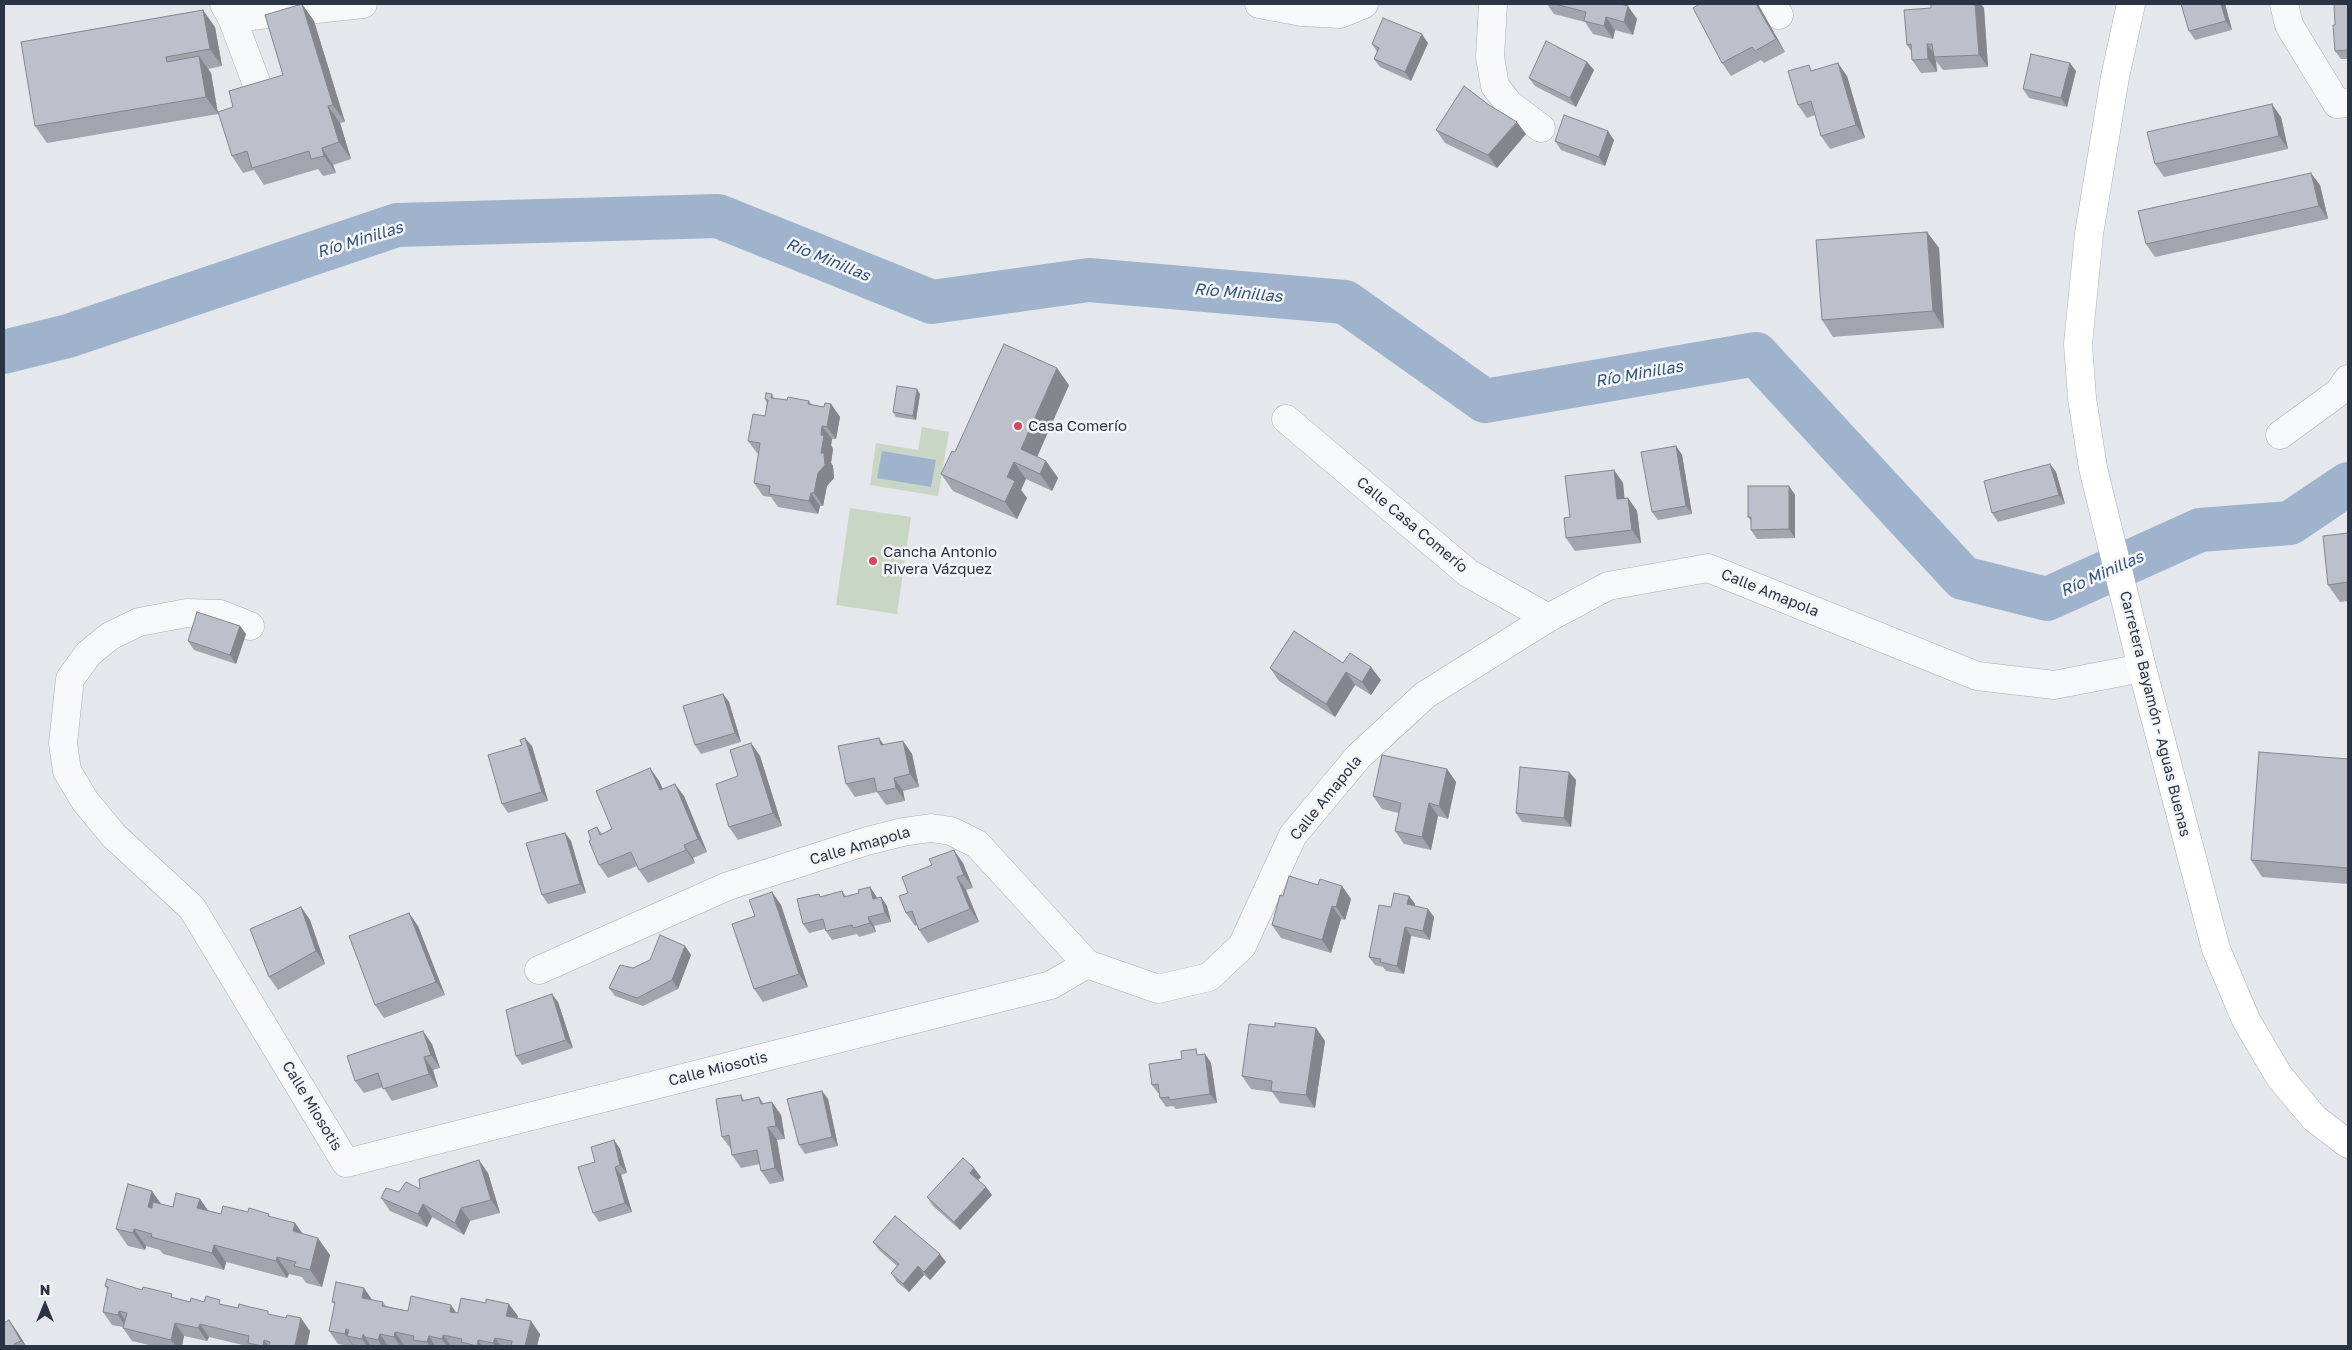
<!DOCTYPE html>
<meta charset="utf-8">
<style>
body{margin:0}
#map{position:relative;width:2352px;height:1350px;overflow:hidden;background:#e4e7ec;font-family:"Golos Text",sans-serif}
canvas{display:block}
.frame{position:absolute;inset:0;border:5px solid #2b3445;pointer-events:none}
.north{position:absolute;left:20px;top:1280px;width:50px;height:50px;-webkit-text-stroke:4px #f4f6f9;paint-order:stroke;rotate:0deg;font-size:14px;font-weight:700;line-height:20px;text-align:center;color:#2b3445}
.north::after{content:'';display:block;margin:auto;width:18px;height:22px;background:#2b3445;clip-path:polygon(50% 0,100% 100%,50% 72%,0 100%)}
</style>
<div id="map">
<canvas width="2352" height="1350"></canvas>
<div class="frame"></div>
<div class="north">N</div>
</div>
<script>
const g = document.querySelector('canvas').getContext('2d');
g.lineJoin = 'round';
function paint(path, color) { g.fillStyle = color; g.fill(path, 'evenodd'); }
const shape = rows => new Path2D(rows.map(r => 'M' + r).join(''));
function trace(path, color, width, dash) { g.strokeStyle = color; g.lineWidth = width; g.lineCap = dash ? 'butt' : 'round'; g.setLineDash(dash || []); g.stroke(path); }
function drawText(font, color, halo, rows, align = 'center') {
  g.font = font + ' "Golos Text",sans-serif'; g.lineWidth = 5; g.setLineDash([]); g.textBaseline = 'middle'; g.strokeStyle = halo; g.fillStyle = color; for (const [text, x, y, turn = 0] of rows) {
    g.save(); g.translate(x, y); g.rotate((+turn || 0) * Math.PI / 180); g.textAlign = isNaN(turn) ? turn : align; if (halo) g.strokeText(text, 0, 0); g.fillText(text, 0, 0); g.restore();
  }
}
const green = shape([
 [922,427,949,432,938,496,870,485,876,443,918,450],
 [850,508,911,517,897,614,836,605]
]);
const water = shape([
 [882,451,936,460,931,487,877,478]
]);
const river = shape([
 [4,352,68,336,397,225,718,216,932,302,1089,280,1345,302,1485,401,1756,354,1963,578,2047,599,2200,530,2290,523,2348,484]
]);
const street = shape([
 [224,4,232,18,259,90],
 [1259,4,1302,12,1340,14,1364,4],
 [1493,4,1490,57,1495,86,1509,104,1541,128],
 [1772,4,1779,15],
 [2284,4,2289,25,2337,104,2348,103],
 [232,18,363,4],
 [1286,419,1468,573,1548,618],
 [2280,435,2339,392,2348,379],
 [250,626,220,614,187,613,139,622,110,636,88,654,70,679,63,743,67,771,85,801,114,836,192,908,346,1163,1051,985,1087,964],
 [539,970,728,886,867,841,903,832,931,828,951,831,977,844,1087,964,1158,989,1209,977,1242,946,1293,835,1358,757,1425,695,1548,618,1608,586,1708,568,1977,676,2054,685,2142,668]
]);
const secondary = shape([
 [2131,4,2115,77,2089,234,2078,344,2082,398,2093,468,2142,668,2216,949,2246,1020,2279,1076,2314,1118,2348,1144]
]);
const wall = shape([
 [302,4,314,21,345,122,340,123,351,159,333,165,336,173,323,176,318,169,264,185,254,170,243,173,232,156,233,107,283,75],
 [1547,4,1622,4,1637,19,1633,35,1615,30,1613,39,1593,34,1585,22,1554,14],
 [1758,4,1785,52,1764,63,1761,60,1731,76,1722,63],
 [1931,4,1981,4,1984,8,1988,67,1943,70,1936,61,1937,72,1921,73,1912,60,1911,51,1907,45,1931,8],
 [2181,4,2225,4,2232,30,2195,40,2189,31],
 [2348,4,2348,59,2341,59,2335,51,2335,25],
 [215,27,222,66,208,69,211,73,218,114,47,143,35,126],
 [1428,43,1411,81,1380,67,1374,59,1377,52,1372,44],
 [1587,62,1594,70,1576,107,1535,86,1529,78],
 [1813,71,1847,76,1865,138,1830,149,1821,136,1815,115,1807,118,1798,105],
 [2076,71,2067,107,2029,98,2023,89],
 [2281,117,2288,149,2164,177,2155,164],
 [1436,130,1526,134,1497,168,1445,143],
 [1614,140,1605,166,1561,150,1555,141],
 [2320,185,2328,219,2155,257,2146,244],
 [1927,232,1939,248,1944,328,1833,337,1822,320],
 [1069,385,1037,457,1046,461,1058,478,1052,491,1026,479,1021,490,1027,498,1017,519,953,491,941,474,955,452],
 [772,394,774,398,787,400,809,401,812,405,824,407,831,404,840,417,836,439,832,439,831,445,833,449,831,463,833,466,834,478,827,486,823,506,820,506,818,514,778,507,771,497,763,496,754,483,759,454,757,453,748,441,765,416,767,403,765,399],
 [920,394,916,420,896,417,893,412],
 [1676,446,1682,455,1692,514,1658,520,1652,512],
 [2050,464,2056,472,2065,504,1998,522,1992,513],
 [1614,470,1623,483,1624,498,1628,498,1637,511,1641,543,1575,551,1566,538,1570,517],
 [1789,486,1795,495,1795,538,1757,539,1751,530,1751,521,1748,517],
 [2348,533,2348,601,2340,602,2328,585],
 [240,626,246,634,236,664,194,650,188,641],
 [1343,663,1381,680,1371,695,1355,685,1335,717,1279,681,1270,668],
 [723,694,729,702,741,742,701,754,695,745],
 [903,741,912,754,919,787,903,791,905,801,886,805,877,792,855,797,846,784,884,745],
 [751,743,760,756,782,826,738,840,729,827,738,776],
 [532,746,548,801,508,813,502,804],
 [2348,759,2348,884,2262,877,2251,860],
 [650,768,659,781,663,789,684,796,707,852,693,858,695,863,648,883,639,870,637,866,608,878,599,865,591,840,597,827,602,834,612,829],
 [1447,769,1456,782,1448,819,1438,816,1431,850,1404,844,1395,831,1399,813,1382,809,1373,796],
 [1569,772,1576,780,1571,827,1522,822,1516,813],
 [565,833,571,841,586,893,548,904,542,895],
 [963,863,973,888,966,890,979,922,928,943,919,930,917,925,915,926,906,913,908,893],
 [1318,885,1342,886,1351,899,1345,920,1341,919,1331,953,1281,938,1272,925,1283,896],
 [870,887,876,896,877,898,881,897,887,906,891,922,874,926,876,932,859,937,857,934,832,940,826,931,825,929,809,933,803,924,842,891,846,896,859,893],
 [772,892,781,905,808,987,763,1002,754,989,755,916],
 [1409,896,1415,904,1415,906,1428,909,1434,917,1430,940,1411,936,1404,974,1386,971,1383,967,1375,965,1369,957,1391,907],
 [301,907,310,920,325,964,278,990,269,977],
 [418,926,445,995,384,1018,375,1005],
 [685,946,691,955,678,989,643,1006,615,996,609,988,633,968],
 [558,1002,573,1048,522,1065,516,1056],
 [1275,1027,1316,1028,1325,1041,1315,1108,1280,1103,1272,1092,1251,1089,1242,1076],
 [432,1044,440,1068,433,1070,438,1087,392,1101,383,1087,364,1093,355,1081],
 [1205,1054,1211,1063,1217,1103,1176,1109,1173,1106,1166,1107,1160,1098,1159,1093,1158,1093,1152,1085,1200,1055],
 [822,1091,828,1099,838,1146,805,1154,799,1145],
 [741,1095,744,1100,759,1097,764,1104,772,1102,781,1115,785,1139,777,1140,784,1181,770,1184,761,1171,760,1164,741,1168,732,1155,731,1149,722,1137],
 [614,1140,620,1149,627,1173,621,1175,632,1212,599,1222,593,1213,595,1162],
 [974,1168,981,1177,978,1180,986,1187,992,1195,960,1230,933,1206,927,1197],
 [488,1173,500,1213,470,1221,464,1235,432,1217,427,1227,390,1211,381,1198,399,1192,420,1189],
 [200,1199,208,1211,221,1214,248,1212,295,1223,303,1234,330,1255,322,1287,306,1283,302,1277,289,1274,287,1278,226,1262,224,1270,163,1254,160,1250,146,1246,145,1250,128,1246,116,1229,162,1205,173,1207],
 [873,1242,946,1262,930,1280,924,1275,909,1292,897,1282,891,1273,897,1266,879,1250],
 [105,1286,142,1290,190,1302,204,1302,224,1305,271,1315,310,1331,307,1346,247,1346,209,1337,207,1341,184,1336,182,1346,153,1346,132,1341,123,1328,123,1327,112,1325,103,1312,108,1290],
 [372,1300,383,1302,386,1306,408,1311,518,1316,517,1318,540,1334,537,1346,410,1346,404,1345,404,1346,349,1346,338,1344,329,1331,335,1305,332,1302],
 [9,1320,18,1333,26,1346,4,1346]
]);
const shadedWall = shape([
 [302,4,314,21,345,122,333,105],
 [1756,4,1758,4,1759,6,1785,52,1776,39],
 [1975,4,1981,4,1984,8,1988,67,1979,55],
 [2221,4,2225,4,2232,30,2226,21],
 [1628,6,1637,19,1633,35,1624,22],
 [203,10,215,27,222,66,210,49],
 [1606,17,1615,30,1613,39,1604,26],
 [1422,34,1428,43,1411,81,1405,72],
 [1927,44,1936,57,1934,57,1936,61,1937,72,1928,59],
 [199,56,211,73,218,114,206,97],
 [1587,62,1594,70,1576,107,1570,98],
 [1838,63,1847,76,1865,138,1856,125],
 [2070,63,2076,71,2067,107,2061,98],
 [2272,104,2281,117,2288,149,2279,136],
 [328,106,340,123,351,159,339,142],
 [1517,122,1526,134,1497,168,1488,155],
 [1608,131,1614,140,1605,166,1599,157],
 [322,148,333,165,336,173,324,156],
 [2311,173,2320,185,2328,219,2319,206],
 [1927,232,1939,248,1944,328,1933,311],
 [1057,368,1069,385,1033,466,1021,449],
 [917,389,920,394,916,420,913,416],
 [831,404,840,417,836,439,827,427],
 [822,426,832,439,831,445,833,449,831,463,833,466,834,478,827,486,823,506,814,493,821,453,821,435],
 [1676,446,1682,455,1692,514,1686,506],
 [1046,461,1058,478,1052,491,1040,474],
 [1014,462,1026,479,1021,490,1027,498,1017,519,1005,502,1007,477],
 [2050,464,2056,472,2065,504,2059,495],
 [1614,470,1623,483,1626,512,1617,499],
 [1789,486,1795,495,1795,538,1789,529],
 [811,493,820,506,818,514,809,501],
 [1628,498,1637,511,1641,543,1632,530],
 [240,626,246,634,236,664,230,655],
 [1371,667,1381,680,1371,695,1362,682],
 [1346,672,1355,685,1335,717,1326,704],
 [723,694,729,702,741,742,735,733],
 [525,738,532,746,548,801,542,792],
 [879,738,888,751,881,745],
 [903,741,912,754,919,787,910,774],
 [751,743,760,756,782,826,773,813],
 [650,768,659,781,669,803,660,790],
 [1447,769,1456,782,1448,819,1439,806],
 [1569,772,1576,780,1571,827,1564,818],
 [894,778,903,791,905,801,896,788],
 [675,784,684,796,707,852,698,839],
 [1429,803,1438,816,1431,850,1422,837],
 [565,833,571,841,586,893,580,884],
 [684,845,693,858,695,863,686,850],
 [954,850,963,863,973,888,964,875],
 [957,877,966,890,979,922,970,909],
 [1342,886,1351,899,1345,920,1336,907],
 [870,887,876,896,879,908,873,899],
 [772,892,781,905,808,987,799,974],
 [1409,896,1415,904,1413,913,1407,904],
 [881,897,887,906,891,922,885,913],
 [1332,906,1341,919,1331,953,1322,940],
 [301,907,310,920,325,964,316,951],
 [1428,909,1434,917,1430,940,1423,931],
 [409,913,418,926,445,995,436,982],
 [868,917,874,926,876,932,870,923],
 [1405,927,1411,936,1404,974,1397,966],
 [685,946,691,955,678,989,672,980],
 [552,994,558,1002,573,1048,566,1040],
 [1316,1028,1325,1041,1315,1108,1306,1095],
 [423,1031,432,1044,440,1068,431,1055],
 [1205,1054,1211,1063,1217,1103,1210,1094],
 [424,1057,433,1070,438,1087,429,1074],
 [822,1091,828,1099,838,1146,832,1137],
 [772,1102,781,1115,785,1139,776,1126],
 [768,1127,777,1140,784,1181,775,1168],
 [614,1140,620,1149,627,1173,620,1165],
 [479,1160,488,1173,500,1213,491,1200],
 [615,1167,621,1175,632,1212,625,1203],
 [974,1168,981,1177,976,1182,970,1173],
 [986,1187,992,1195,960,1230,954,1222],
 [152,1191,164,1208,160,1224,148,1207],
 [200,1199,212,1216,197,1208],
 [423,1204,432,1217,427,1227,418,1214],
 [461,1208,470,1221,464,1235,455,1223],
 [295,1223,307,1240,293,1231],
 [134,1229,146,1246,145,1250,133,1233],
 [318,1238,330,1255,322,1287,310,1270],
 [214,1245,226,1262,224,1270,212,1253],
 [940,1254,946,1262,930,1280,924,1272],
 [277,1257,289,1274,287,1278,276,1261],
 [918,1266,924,1275,909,1292,903,1284],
 [364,1288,373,1301,362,1298],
 [509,1304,518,1316,515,1329,506,1316],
 [451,1305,460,1318,450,1312],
 [119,1311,128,1324,127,1328,118,1315],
 [301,1318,310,1331,307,1346,296,1346,295,1345],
 [9,1320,18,1333,26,1346,25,1346,21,1341],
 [531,1321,540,1334,537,1346,525,1346],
 [175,1323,184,1336,182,1346,176,1346,171,1340],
 [200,1324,209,1337,207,1341,198,1328],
 [346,1329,352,1337,347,1336,354,1346,353,1346,345,1334],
 [395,1332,404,1345,404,1346,400,1346,394,1337],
 [363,1334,371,1346,367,1346,362,1339],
 [380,1334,388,1346,382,1346,378,1340],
 [443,1335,451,1346,447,1346,442,1339],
 [429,1336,435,1346,430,1346,427,1342],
 [495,1338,501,1346,495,1346,493,1343],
 [264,1340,268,1346,263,1346],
 [478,1340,482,1346,477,1346]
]);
const building = shape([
 [302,4,333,105,328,106,339,142,322,148,324,156,311,159,309,151,252,168,247,151,232,156,218,112,233,107,229,91,283,75,265,15,302,4],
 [1555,4,1621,4,1628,6,1624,22,1606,17,1604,26,1584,21,1586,12,1555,4],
 [1700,4,1756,4,1776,39,1755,51,1752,47,1722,63,1693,8,1700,4],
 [1931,4,1975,4,1979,55,1934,57,1932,44,1927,44,1928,59,1912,60,1911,44,1907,45,1904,10,1931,8,1931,4],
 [2181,4,2221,4,2226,21,2189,31,2181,4],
 [2334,4,2348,4,2348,50,2335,51,2333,25,2335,25,2334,4],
 [203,10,210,49,166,57,167,62,199,56,206,97,35,126,21,42,203,10],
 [1383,18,1422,34,1405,72,1374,59,1379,48,1372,44,1383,18],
 [1546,41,1587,62,1570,98,1529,78,1546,41],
 [2031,54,2070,63,2061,98,2023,89,2031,54],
 [1838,63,1856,125,1821,136,1811,101,1798,105,1788,71,1809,65,1811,71,1838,63],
 [1464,86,1489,105,1517,122,1488,155,1436,130,1464,86],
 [2272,104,2279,136,2155,164,2147,132,2272,104],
 [1564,115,1608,131,1599,157,1555,141,1564,115],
 [2311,173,2319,206,2146,244,2138,211,2311,173],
 [1927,232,1933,311,1822,320,1816,240,1927,232],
 [1004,344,1057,368,1021,449,1046,461,1040,474,1014,462,1007,477,1015,481,1005,502,941,474,952,451,955,452,1004,344],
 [897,386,917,389,913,416,893,412,897,386],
 [766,393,772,394,771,398,787,400,788,397,809,401,808,404,824,407,825,403,831,404,827,427,822,426,821,435,824,436,821,453,824,453,825,465,818,473,814,493,811,493,809,501,769,494,770,486,754,483,760,443,748,441,753,414,765,416,768,400,765,399,766,393],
 [1676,446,1686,506,1652,512,1641,452,1676,446],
 [2050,464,2059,495,1992,513,1984,481,2050,464],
 [1614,470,1617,499,1628,498,1632,530,1566,538,1564,518,1570,517,1565,476,1614,470],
 [1748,486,1789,486,1789,529,1751,530,1751,517,1748,517,1748,486],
 [2348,533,2348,582,2328,585,2323,536,2348,533],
 [197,612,240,626,230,655,188,641,197,612],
 [1294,631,1343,663,1350,653,1371,667,1362,682,1346,672,1326,704,1270,668,1294,631],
 [723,694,735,733,695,745,683,706,723,694],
 [525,738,542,792,502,804,488,755,522,745,520,740,525,738],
 [879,738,881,745,903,741,910,774,894,778,896,788,877,792,874,778,846,784,838,746,879,738],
 [751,743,773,813,729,827,716,784,738,776,730,750,751,743],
 [2259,752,2348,759,2348,868,2251,860,2259,752],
 [1382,755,1447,769,1439,806,1429,803,1422,837,1395,831,1401,803,1373,796,1382,755],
 [1520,767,1569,772,1564,818,1516,813,1520,767],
 [650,768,660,790,675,784,698,839,684,845,686,850,639,870,631,852,599,865,589,841,591,840,588,831,597,827,600,835,612,829,596,791,650,768],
 [565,833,580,884,542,895,526,843,565,833],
 [954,850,964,875,957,877,970,909,919,930,912,911,906,913,899,896,908,893,902,877,932,865,929,859,954,850],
 [1289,876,1318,885,1320,879,1342,886,1336,907,1332,906,1322,940,1272,925,1280,895,1283,896,1289,876],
 [870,887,873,899,881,897,885,913,868,917,870,923,853,928,852,925,826,931,823,919,803,924,797,899,819,894,820,897,842,891,844,897,859,893,858,890,870,887],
 [772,892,799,974,754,989,732,924,755,916,749,900,772,892],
 [1394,893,1409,896,1407,904,1428,909,1423,931,1405,927,1397,966,1380,962,1381,959,1369,957,1379,905,1391,907,1394,893],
 [301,907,316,951,269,977,250,929,301,907],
 [409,913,436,982,375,1005,349,936,409,913],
 [660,935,685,946,672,980,637,998,609,988,620,965,633,968,650,960,660,935],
 [552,994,566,1040,516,1056,506,1010,552,994],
 [1275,1023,1316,1028,1306,1095,1271,1091,1272,1081,1242,1076,1249,1024,1275,1027,1275,1023],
 [423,1031,431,1055,424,1057,429,1074,383,1089,378,1073,355,1081,347,1056,423,1031],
 [1196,1049,1197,1055,1205,1054,1210,1094,1169,1100,1169,1097,1160,1098,1158,1084,1152,1085,1149,1064,1182,1059,1181,1051,1196,1049],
 [822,1091,832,1137,799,1145,787,1099,822,1091],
 [741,1095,742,1101,759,1097,761,1104,772,1102,776,1126,768,1127,775,1168,761,1171,757,1150,732,1155,729,1135,722,1137,716,1099,741,1095],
 [614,1140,620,1165,615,1167,625,1203,593,1213,578,1167,595,1162,591,1147,614,1140],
 [963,1158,974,1168,970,1173,986,1187,954,1222,927,1197,963,1158],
 [479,1160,491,1200,461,1208,455,1223,423,1204,418,1214,381,1198,386,1188,399,1192,406,1182,420,1189,419,1179,479,1160],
 [128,1184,152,1191,148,1207,152,1208,153,1202,173,1207,176,1193,200,1199,197,1208,221,1214,223,1206,248,1212,249,1208,269,1214,268,1216,295,1223,293,1231,318,1238,310,1270,294,1266,296,1262,277,1257,276,1261,214,1245,212,1253,151,1237,152,1234,134,1229,133,1233,116,1229,128,1184],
 [895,1216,940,1254,924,1272,918,1266,903,1284,891,1273,899,1264,873,1242,895,1216],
 [107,1279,142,1290,143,1287,172,1294,171,1297,190,1302,191,1298,204,1302,206,1296,220,1300,219,1304,238,1308,239,1304,250,1307,268,1311,268,1314,286,1318,287,1315,301,1318,295,1345,299,1346,269,1346,270,1342,264,1340,263,1346,262,1346,248,1343,249,1336,200,1324,198,1328,175,1323,171,1340,123,1328,127,1313,119,1311,118,1315,103,1312,108,1287,105,1286,107,1279],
 [336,1282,364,1288,362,1298,383,1302,382,1306,408,1311,411,1296,451,1305,450,1312,458,1313,461,1298,486,1303,486,1299,509,1304,506,1316,531,1321,525,1346,511,1346,512,1341,495,1338,493,1343,478,1340,477,1346,461,1342,462,1339,443,1335,442,1339,429,1336,427,1342,413,1340,414,1336,395,1332,394,1337,380,1334,378,1340,365,1337,363,1334,362,1339,347,1336,349,1330,346,1329,345,1334,329,1331,335,1302,332,1302,336,1282],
 [9,1320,21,1341,14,1344,15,1346,4,1346,4,1323,9,1320]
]);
const markers = [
 [1018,426,5,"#d1495b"],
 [873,561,5,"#d1495b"]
];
const poiNames = [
 ["Casa Comerío",1028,426],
 ["Cancha Antonio",883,552],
 ["Rivera Vázquez",883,569]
];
const streetNames = [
 ["Calle Casa Comerío",1412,525,40],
 ["Calle Amapola",1770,593,22],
 ["Carretera Bayamón - Aguas Buenas",2155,714,76],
 ["Calle Amapola",1326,798,-51],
 ["Calle Amapola",860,846,-16],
 ["Calle Miosotis",718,1069,-14],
 ["Calle Miosotis",312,1106,59]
];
const waterNames = [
 ["Río Minillas",360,240,-17],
 ["Río Minillas",828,260,22],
 ["Río Minillas",1238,293,5],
 ["Río Minillas",1639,374,-10],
 ["Río Minillas",2102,574,-24]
];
paint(green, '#c9d6c5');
paint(water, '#9fb4cc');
trace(river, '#9fb4cc', 44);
trace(street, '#a9aeb7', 29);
trace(secondary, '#a9aeb7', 29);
trace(street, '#f7f8fa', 28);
trace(secondary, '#fff', 28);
paint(wall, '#a1a5ae');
paint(shadedWall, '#83868d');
paint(building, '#bbc0ca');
trace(building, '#83868d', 1);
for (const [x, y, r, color] of markers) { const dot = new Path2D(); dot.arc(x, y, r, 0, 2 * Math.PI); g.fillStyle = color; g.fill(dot); trace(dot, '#f4f6f9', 2); }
drawText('15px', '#2b3445', '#f4f6f9', poiNames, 'left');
drawText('15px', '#2b3445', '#f4f6f9', streetNames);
drawText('italic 16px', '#34527a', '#f4f6f9', waterNames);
</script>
